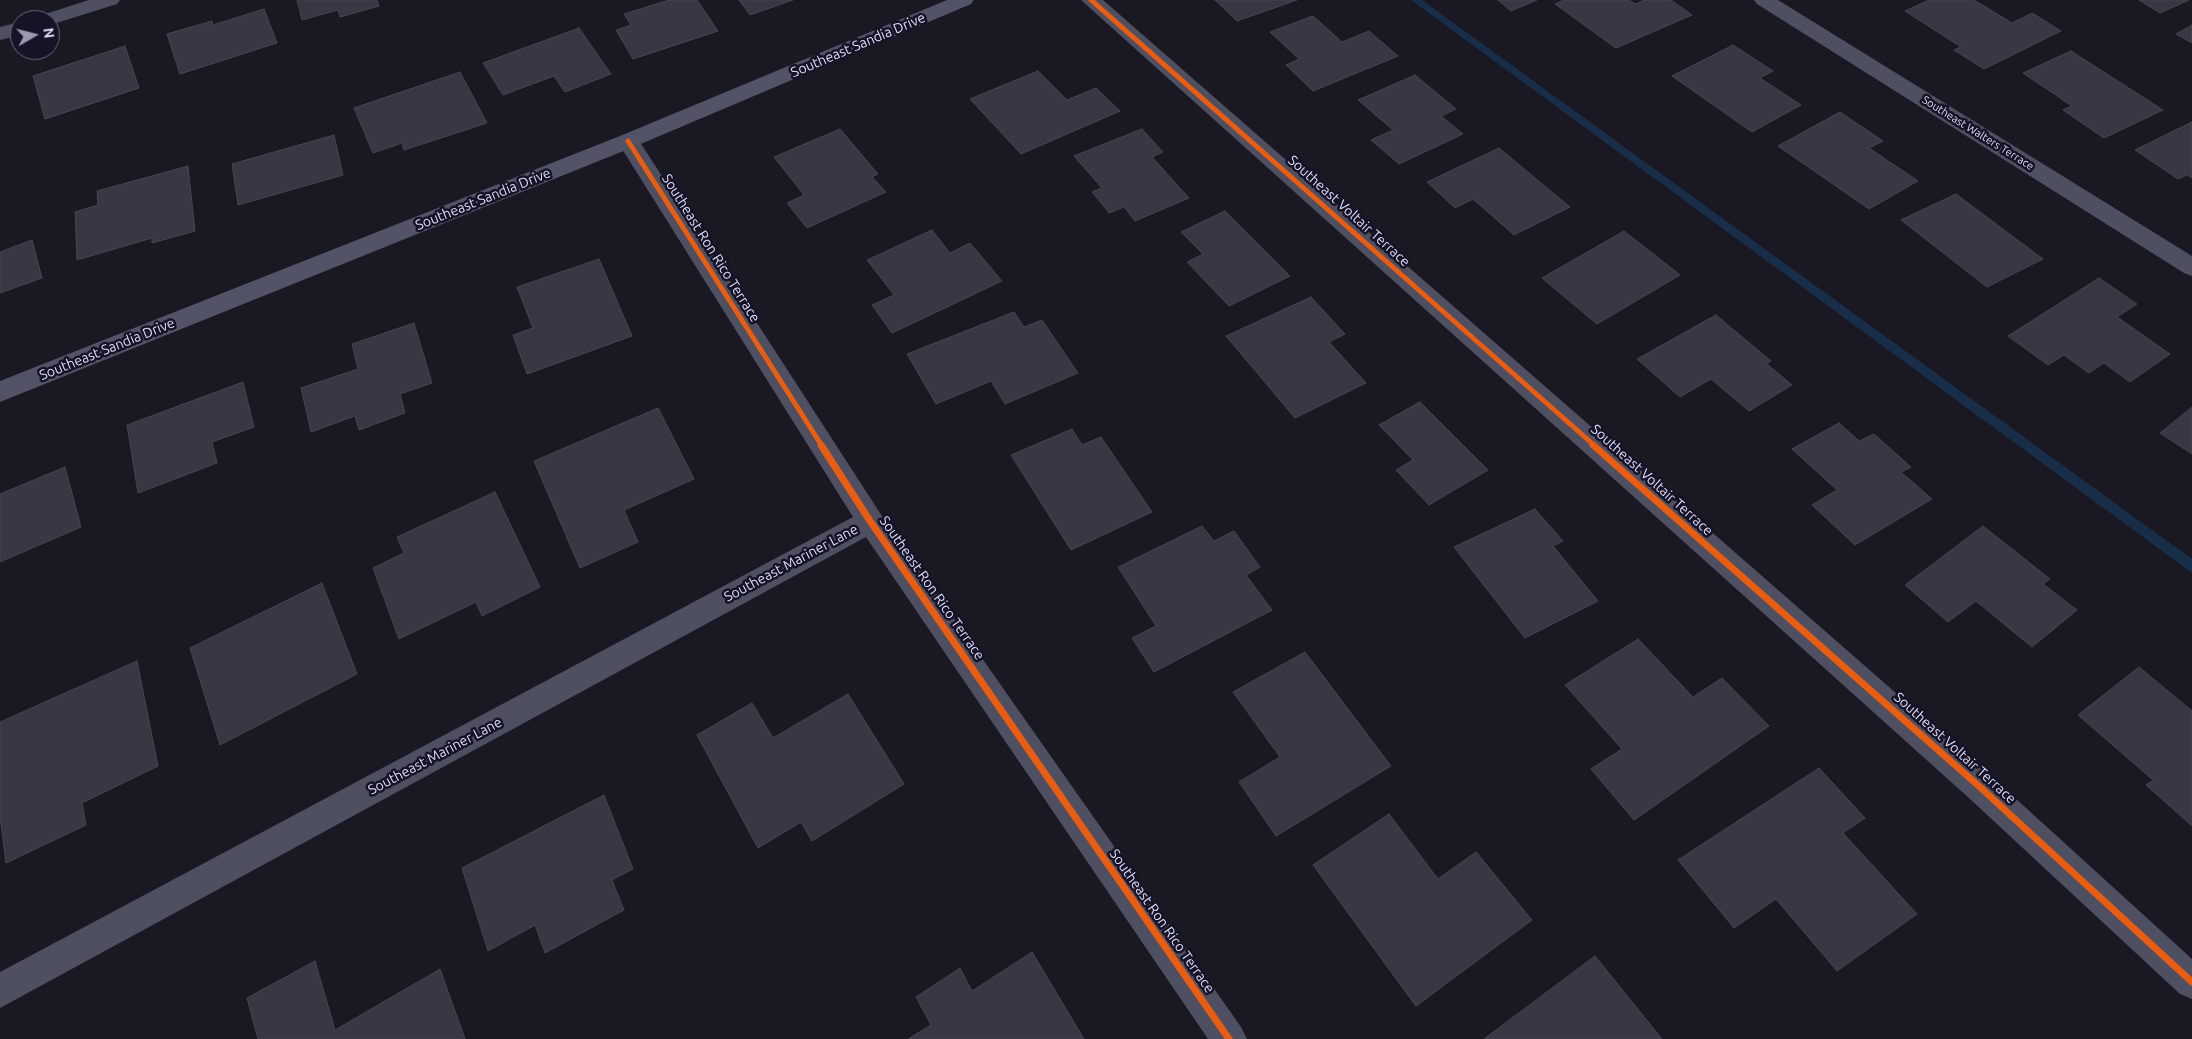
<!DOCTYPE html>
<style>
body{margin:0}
#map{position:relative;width:2192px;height:1039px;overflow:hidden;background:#1a1822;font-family:Ubuntu,sans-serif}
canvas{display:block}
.north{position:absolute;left:10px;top:10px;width:50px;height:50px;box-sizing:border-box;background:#161327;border:1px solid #66647c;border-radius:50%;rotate:82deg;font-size:14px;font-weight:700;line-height:20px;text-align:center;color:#dfdefb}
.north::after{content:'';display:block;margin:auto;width:18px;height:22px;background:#9a99af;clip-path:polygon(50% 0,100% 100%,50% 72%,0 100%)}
</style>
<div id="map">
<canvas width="2192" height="1039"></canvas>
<div class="north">N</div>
</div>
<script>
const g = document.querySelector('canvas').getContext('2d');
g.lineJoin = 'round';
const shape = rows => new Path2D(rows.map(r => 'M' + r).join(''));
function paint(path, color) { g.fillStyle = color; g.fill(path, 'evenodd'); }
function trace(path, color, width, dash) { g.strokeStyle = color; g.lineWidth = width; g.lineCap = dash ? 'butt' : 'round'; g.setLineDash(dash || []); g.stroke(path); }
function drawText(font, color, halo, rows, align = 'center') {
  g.font = font + ' Ubuntu,sans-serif'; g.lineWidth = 5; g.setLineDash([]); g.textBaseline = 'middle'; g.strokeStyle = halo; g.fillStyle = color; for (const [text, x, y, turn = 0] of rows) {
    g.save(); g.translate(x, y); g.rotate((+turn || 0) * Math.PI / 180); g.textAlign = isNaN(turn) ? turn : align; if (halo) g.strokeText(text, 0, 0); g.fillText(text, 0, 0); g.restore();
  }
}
const stream = shape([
 [1411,0,1422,0,2192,559,2192,573,1411,0]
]);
const building = shape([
 [297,0,377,0,379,6,340,17,338,10,302,20,297,0],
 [669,0,697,0,718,31,633,59,616,30,631,25,624,14,669,0],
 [739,0,793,0,750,15,739,0],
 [1215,0,1297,0,1237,21,1215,0],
 [1498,0,1537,0,1511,11,1498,0],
 [1564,0,1629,0,1635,4,1645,0,1671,0,1692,15,1616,48,1555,4,1564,0],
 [1929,0,1974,0,2012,23,2032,13,2061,31,1984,69,1954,50,1961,47,1905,11,1929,0],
 [2139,0,2189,0,2160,13,2139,0],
 [264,9,277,43,180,74,167,34,212,21,213,25,264,9],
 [1313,16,1342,42,1369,31,1398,56,1313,91,1286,65,1299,59,1270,32,1313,16],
 [2192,25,2192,43,2176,34,2192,25],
 [579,28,611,74,565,92,554,76,503,95,483,63,579,28],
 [1733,45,1773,71,1760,78,1801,105,1752,132,1672,76,1733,45],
 [125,46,139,88,45,119,33,76,125,46],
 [2071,51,2163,110,2104,138,2063,110,2072,106,2023,73,2071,51],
 [1038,71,1067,100,1096,88,1120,111,1021,154,970,99,1038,71],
 [460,72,487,123,404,150,402,143,373,153,354,108,460,72],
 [1415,75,1456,109,1441,116,1463,134,1399,164,1371,140,1393,130,1358,100,1415,75],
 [1840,112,1883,141,1869,148,1918,181,1869,209,1778,146,1840,112],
 [2192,122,2192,178,2187,175,2178,179,2135,150,2192,122],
 [840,129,878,174,872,177,886,192,807,228,787,203,804,195,774,157,840,129],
 [1142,129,1163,152,1152,157,1189,198,1135,221,1124,207,1109,213,1092,192,1102,188,1074,156,1142,129],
 [334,135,343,175,238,205,232,164,334,135],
 [1499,148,1570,207,1514,235,1473,199,1455,208,1427,182,1499,148],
 [188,166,195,231,152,243,152,238,77,260,75,212,98,205,97,191,188,166],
 [1956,194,2043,259,1987,287,1901,220,1956,194],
 [1225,211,1290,276,1229,306,1187,262,1203,254,1181,232,1225,211],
 [932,230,950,253,970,243,1002,281,892,333,872,305,894,295,867,260,932,230],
 [1624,231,1680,275,1597,324,1542,278,1624,231],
 [32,240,42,278,0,293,0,252,32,240],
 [599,259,632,336,527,374,513,335,533,328,517,287,599,259],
 [2099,278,2137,304,2117,317,2170,354,2130,382,2104,363,2089,373,2064,355,2048,365,2008,336,2099,278],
 [1311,297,1345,334,1329,342,1366,383,1295,418,1226,336,1311,297],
 [1014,312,1024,327,1042,320,1078,373,1005,404,991,381,936,404,907,354,1014,312],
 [1716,315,1771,361,1767,364,1792,385,1749,411,1711,379,1680,397,1637,359,1716,315],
 [414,323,432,383,400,394,405,413,359,430,355,416,311,432,301,388,358,369,352,344,414,323],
 [243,382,254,427,212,442,217,463,138,493,127,425,243,382],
 [1420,402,1488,470,1429,505,1396,470,1413,460,1379,425,1420,402],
 [2192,407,2192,454,2160,433,2192,407],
 [658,408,694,479,624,510,638,542,580,568,534,461,658,408],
 [1839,423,1859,441,1874,434,1911,467,1901,472,1932,499,1855,545,1812,505,1837,490,1792,449,1839,423],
 [1072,429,1082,445,1101,437,1152,512,1071,550,1011,455,1072,429],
 [65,467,81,527,0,562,0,494,65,467],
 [495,492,540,587,482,616,476,602,399,639,373,568,404,553,397,537,495,492],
 [1535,509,1563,541,1553,546,1598,601,1525,638,1454,547,1535,509],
 [1202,526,1214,541,1234,531,1260,567,1246,575,1272,610,1154,672,1132,638,1156,626,1118,567,1202,526],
 [1983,526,2050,579,2043,584,2077,610,2032,647,1976,601,1948,622,1905,585,1983,526],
 [322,583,357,674,220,745,190,648,322,583],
 [1638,639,1693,697,1722,678,1769,726,1634,820,1591,769,1622,749,1565,685,1638,639],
 [1305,652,1391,766,1276,836,1239,782,1280,757,1233,692,1305,652],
 [137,661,158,766,82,803,86,825,6,863,0,816,0,722,137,661],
 [2139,667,2192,711,2192,826,2146,785,2153,780,2078,715,2139,667],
 [848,694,904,784,812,841,801,822,758,848,697,735,752,703,773,738,848,694],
 [1819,768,1865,818,1843,833,1917,914,1837,971,1776,899,1734,928,1678,860,1819,768],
 [604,795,633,869,612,880,624,910,545,953,535,925,488,951,462,868,604,795],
 [1389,814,1438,879,1476,852,1532,920,1416,1006,1313,865,1389,814],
 [1032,952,1084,1039,908,1039,931,1025,916,997,960,968,972,991,1032,952],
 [1595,956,1662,1039,1484,1039,1595,956],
 [315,961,335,1030,440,969,465,1039,258,1039,247,998,315,961]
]);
const street = shape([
 [89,0,120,0,117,4,50,25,50,20,36,20,39,16,89,0],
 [1081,0,1103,0,1992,777,2192,959,2192,999,2180,994,1970,799,1081,0],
 [1754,0,1778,0,2192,256,2192,276,2184,273,1757,4,1754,0],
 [20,22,20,35,0,40,0,27,20,22],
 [628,134,636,136,880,513,1241,1027,1247,1039,1208,1039,866,537,0,1008,0,972,853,517,617,141,620,136,628,134]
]);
const secondary = shape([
 [947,0,974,0,971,4,636,146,0,402,0,381,620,136,947,0]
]);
const cyclewayFar1 = shape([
 [1091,0,1595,446],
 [628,141,822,446]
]);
const cycleway = shape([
 [821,445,870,521,1229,1039],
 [1593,445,1981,788,2192,982]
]);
const farStreetnames = [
 ["Southeast Walters Terrace",1978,133,32]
];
const streetNames = [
 ["Southeast Sandia Drive",858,45,-23],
 ["Southeast Sandia Drive",483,199,-22],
 ["Southeast Voltair Terrace",1349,211,42],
 ["Southeast Ron Rico Terrace",711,248,58],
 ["Southeast Sandia Drive",107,349,-22],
 ["Southeast Voltair Terrace",1652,480,42],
 ["Southeast Mariner Lane",791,563,-28],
 ["Southeast Ron Rico Terrace",932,588,55],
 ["Southeast Voltair Terrace",1955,748,42],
 ["Southeast Mariner Lane",435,756,-28],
 ["Southeast Ron Rico Terrace",1162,921,55]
];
paint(stream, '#182d47');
paint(building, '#383743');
trace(building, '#474454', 1);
paint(street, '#4f4f62');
paint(secondary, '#535367');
trace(cyclewayFar1, '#e95d12', 5);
trace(cycleway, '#e95d12', 7);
drawText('11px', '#dfdefb', '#161327', farStreetnames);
drawText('14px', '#dfdefb', '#161327', streetNames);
</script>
